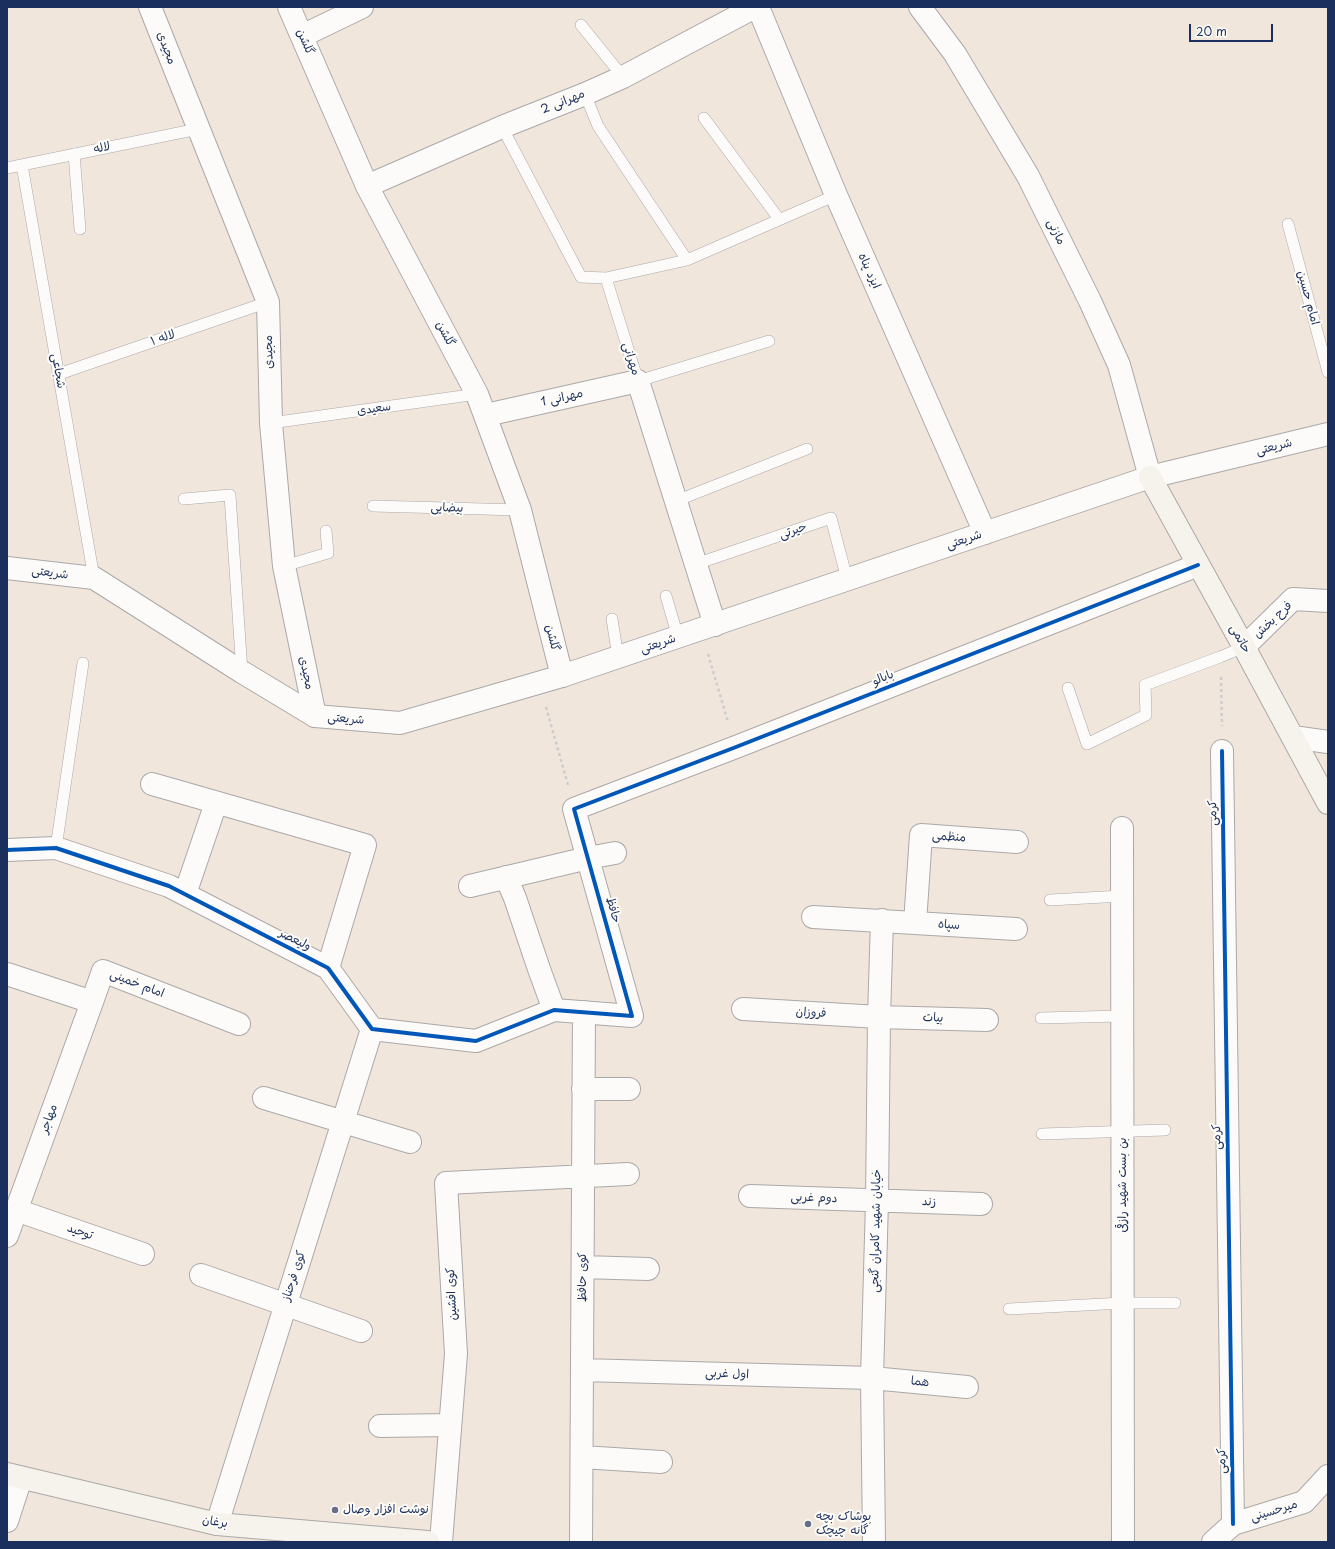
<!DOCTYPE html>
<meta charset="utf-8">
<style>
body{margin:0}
#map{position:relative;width:1335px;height:1549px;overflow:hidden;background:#f0e6dc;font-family:"Playpen Sans",sans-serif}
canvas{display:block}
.frame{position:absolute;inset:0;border:8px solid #1b2f5e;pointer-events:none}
.scale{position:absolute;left:1189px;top:24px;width:84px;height:18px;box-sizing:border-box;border:2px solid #1b2f5e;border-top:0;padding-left:5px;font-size:12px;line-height:14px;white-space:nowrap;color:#1b2f5e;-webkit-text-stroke:3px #fdfcf7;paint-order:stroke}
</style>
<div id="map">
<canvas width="1335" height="1549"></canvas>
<div class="frame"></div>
<div class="scale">20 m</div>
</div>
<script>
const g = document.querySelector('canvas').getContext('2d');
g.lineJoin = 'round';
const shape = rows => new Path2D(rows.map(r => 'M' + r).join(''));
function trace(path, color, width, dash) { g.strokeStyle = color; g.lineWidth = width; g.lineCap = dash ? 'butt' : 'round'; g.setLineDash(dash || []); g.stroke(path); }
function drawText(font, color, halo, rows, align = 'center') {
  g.font = font + ' "Playpen Sans","Playpen Sans Arabic",sans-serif'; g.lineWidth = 4; g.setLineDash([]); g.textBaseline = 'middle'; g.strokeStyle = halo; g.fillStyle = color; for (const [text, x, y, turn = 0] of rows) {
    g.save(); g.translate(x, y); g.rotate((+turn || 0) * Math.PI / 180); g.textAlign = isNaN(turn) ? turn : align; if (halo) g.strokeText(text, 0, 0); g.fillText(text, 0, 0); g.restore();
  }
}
const path = shape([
 [708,654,728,722],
 [1221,677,1222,726],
 [546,707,568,785]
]);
const service = shape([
 [581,25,623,77],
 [585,94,598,126,687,260],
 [704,118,779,219],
 [502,127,581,277,606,278,638,381,769,341],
 [74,154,80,229],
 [22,165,94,578],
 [7,168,198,129],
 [1288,224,1328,372],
 [606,278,687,260,836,195],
 [59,374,268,302],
 [271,423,477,394],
 [184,499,230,495,242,672],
 [676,501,807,449],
 [373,506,520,510],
 [696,564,831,518,847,579],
 [284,566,328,553,326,531],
 [666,596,678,637],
 [612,619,618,657],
 [1068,688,1087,744,1146,715,1145,685,1220,657,1244,647],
 [56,848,83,663],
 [1050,900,1122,896],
 [1041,1018,1122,1016],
 [1042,1134,1165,1130],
 [1009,1309,1123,1303,1175,1303]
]);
const minor = shape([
 [150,7,268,302,271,423,284,566,315,716],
 [289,7,367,186,477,394,520,510,562,676],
 [758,7,836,195,985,533],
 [920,7,955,54,1028,176,1090,301,1119,365,1150,477],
 [302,36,362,7],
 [367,186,502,127,585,94,623,77,755,7],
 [486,415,638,381,715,625],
 [1244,647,1293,599,1328,601],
 [1293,737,1328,742],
 [1222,751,1233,1524],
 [152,784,365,845,328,968],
 [1122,828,1123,1542],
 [7,850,56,848,169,886,328,968,372,1029,476,1041,554,1010,632,1016,574,809,736,747,1198,565],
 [506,877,515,898,539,969,554,1010],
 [470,886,588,858,615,853],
 [185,894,216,803],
 [813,917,1016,929],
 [915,923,921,835,1017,842],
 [7,974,92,1002,103,971,239,1024],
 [743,1009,879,1017,987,1020],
 [583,1089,629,1089],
 [264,1098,410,1142],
 [750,1196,981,1204],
 [16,1210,143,1254],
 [7,1236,92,1002],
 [583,1267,648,1269],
 [201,1275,361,1331],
 [582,1370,872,1378,967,1387],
 [380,1426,450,1425],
 [582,1457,661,1462],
 [7,1521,21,1478],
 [217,1524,372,1029],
 [441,1542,456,1354,446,1183,628,1174],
 [581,1542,584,1012],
 [874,1542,872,1378,877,1201,879,1017,882,920],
 [1213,1542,1233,1524,1304,1502,1328,1476]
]);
const tertiary = shape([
 [7,568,94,578,242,672,315,716,400,723,562,676,1150,477,1328,434]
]);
const secondary = shape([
 [1150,477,1244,647,1328,803],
 [7,1474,217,1524,428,1542]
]);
const cycleway = shape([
 [1222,751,1233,1524],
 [7,850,56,848,169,886,328,968,372,1029,476,1041,554,1010,632,1016,574,809,736,747,1198,565]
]);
const markers = [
 [335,1510,4,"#666f8a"],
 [808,1524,4,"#666f8a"]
];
const streetNames = [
 ["گلشن",305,42,66],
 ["مجیدی",166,48,69],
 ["مهرانی 2",563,102,-22],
 ["لاله",102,148,-12],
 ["مازنی",1056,232,64],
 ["ایزد پناه",869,271,66],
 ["امام حسین",1308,298,75],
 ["گلشن",445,334,62],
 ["لاله ۱",163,338,-19],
 ["مجیدی",269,352,-91],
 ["مهرانی",631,359,73],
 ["شجاعی",58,371,80],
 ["مهرانی 1",562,398,-13],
 ["سعیدی",374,409,-8],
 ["شریعتی",1274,447,-14],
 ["بیضایی",447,508,2],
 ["حیرتی",793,531,-19],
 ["شریعتی",964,540,-19],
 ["شریعتی",50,573,7],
 ["فرح بخش",1273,620,-43],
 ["گلشن",552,638,76],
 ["حاتمی",1240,639,61],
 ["شریعتی",658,644,-19],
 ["مجیدی",306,673,78],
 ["بابالو",883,678,-22],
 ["شریعتی",346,719,5],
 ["کرمی",1213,813,-91],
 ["منظمی",949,837,4],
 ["حافظ",613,910,74],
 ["سپاه",949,925,4],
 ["ولیعصر",295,940,27],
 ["امام خمینی",137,984,21],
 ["فروزان",811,1013,3],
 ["بیات",933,1018,2],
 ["مهاجر",49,1119,-70],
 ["کرمی",1217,1137,-91],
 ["بن بست شهید رازقی",1123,1185,-90],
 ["دوم غربی",814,1198,2],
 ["زند",929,1202,2],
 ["خیابان شهید کامران گنجی",876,1231,-89],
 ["توحید",80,1232,19],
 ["کوی فرحناز",294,1276,-72],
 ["کوی حافظ",583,1277,-90],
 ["کوی افشین",452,1294,-93],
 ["اول غربی",727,1374,2],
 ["هما",920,1382,5],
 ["کرمی",1222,1461,-91],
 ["میرحسینی",1274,1511,-17],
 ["برغان",215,1522,9]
];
const poiNames = [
 ["نوشت افزار وصال",343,1510],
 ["پوشاک بچه",816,1517],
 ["گانه چیچک",816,1531]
];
trace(service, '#aba8a8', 12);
trace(minor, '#aba8a8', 24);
trace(tertiary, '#aba8a8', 24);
trace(secondary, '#aba8a8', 24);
trace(path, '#cdccce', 2.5, [3, 3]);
trace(service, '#fdfbfa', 11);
trace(minor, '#fdfbfa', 22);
trace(tertiary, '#fdfbfa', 22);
trace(secondary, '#f6f2ec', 22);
trace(cycleway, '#0057b8', 4);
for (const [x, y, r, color] of markers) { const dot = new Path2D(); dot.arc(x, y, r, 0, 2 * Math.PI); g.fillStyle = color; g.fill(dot); trace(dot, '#fdfcf7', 1.5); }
drawText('12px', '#1b2f5e', '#fdfcf7', streetNames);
drawText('12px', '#1b2f5e', '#fdfcf7', poiNames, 'left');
</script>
